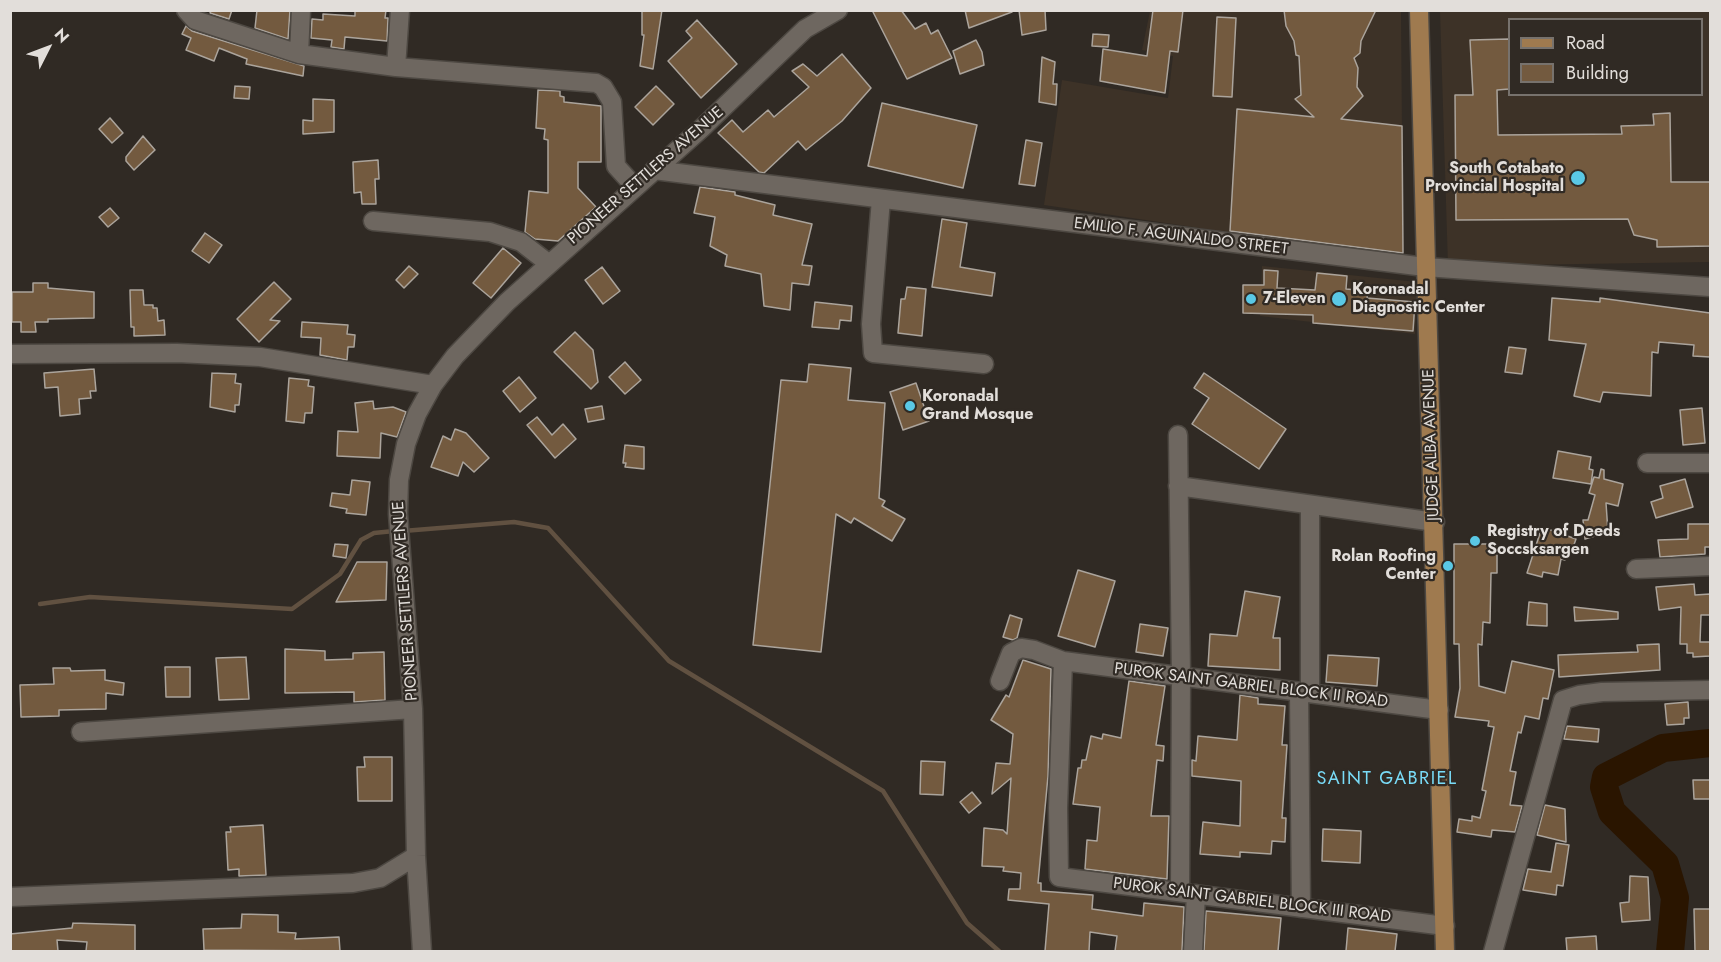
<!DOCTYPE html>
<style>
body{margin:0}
#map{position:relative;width:1721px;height:962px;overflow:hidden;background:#302a24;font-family:Jost,sans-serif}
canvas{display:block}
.frame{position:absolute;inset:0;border:12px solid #e2deda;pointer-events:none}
.legend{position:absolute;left:1508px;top:18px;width:195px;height:78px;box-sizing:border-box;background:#302a24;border:2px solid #77726d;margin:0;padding:8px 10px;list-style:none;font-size:18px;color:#e2deda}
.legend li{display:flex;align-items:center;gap:12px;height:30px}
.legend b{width:30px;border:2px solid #77726d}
.north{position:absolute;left:18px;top:18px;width:60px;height:60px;-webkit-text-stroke:4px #302a24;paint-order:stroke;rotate:48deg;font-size:16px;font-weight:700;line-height:24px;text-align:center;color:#e2deda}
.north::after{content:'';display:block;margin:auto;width:21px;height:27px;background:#e2deda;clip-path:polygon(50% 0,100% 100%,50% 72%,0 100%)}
</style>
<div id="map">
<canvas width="1721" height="962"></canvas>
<div class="frame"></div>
<ul class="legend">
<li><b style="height:8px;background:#9f7a4f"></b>Road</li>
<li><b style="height:16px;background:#735a3f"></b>Building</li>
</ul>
<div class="north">N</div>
</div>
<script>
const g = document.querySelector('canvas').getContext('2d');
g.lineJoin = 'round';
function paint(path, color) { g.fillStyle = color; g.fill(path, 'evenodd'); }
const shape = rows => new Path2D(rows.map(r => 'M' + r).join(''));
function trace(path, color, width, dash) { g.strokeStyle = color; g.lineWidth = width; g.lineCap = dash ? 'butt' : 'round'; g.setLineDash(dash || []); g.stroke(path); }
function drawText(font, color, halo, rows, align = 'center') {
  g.font = font + ' Jost,sans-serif'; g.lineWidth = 4.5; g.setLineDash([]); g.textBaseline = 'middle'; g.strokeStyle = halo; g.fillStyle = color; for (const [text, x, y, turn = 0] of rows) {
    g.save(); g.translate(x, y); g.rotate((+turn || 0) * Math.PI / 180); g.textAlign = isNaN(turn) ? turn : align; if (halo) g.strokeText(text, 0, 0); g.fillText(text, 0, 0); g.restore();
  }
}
const built = shape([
 [1150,11,1401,11,1403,258,1044,205,1062,80,1168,98,1173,56,1142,50],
 [1440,11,1710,11,1710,262,1448,266],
 [1510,20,1702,20,1702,94,1510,94],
 [1262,266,1417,282,1415,334,1260,316]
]);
const stream = shape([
 [403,531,514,522,548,528,669,661,883,791,967,923,1000,952],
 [40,604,90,597,292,609,340,574,361,540,374,533,394,531]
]);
const river = shape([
 [1670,952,1675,898,1665,864,1612,812,1604,787,1606,777,1663,748,1710,743]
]);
const building = shape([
 [211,10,232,10,229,19,210,13,211,10],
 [257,10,290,10,288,39,255,28,257,10],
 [355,10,386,10,385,18,388,18,387,41,345,37,344,49,331,47,332,40,311,38,312,19,323,20,323,14,355,16,355,10],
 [642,10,662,10,653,69,640,66,644,35,642,35,642,10],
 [872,10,901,10,915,29,926,23,931,34,938,30,952,58,907,79,872,10],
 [965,10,1012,10,1012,12,969,28,965,10],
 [1019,10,1045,10,1046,30,1022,35,1019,10],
 [1153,10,1183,10,1178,52,1170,51,1165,93,1100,81,1103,49,1147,56,1153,10],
 [1284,10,1376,10,1361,41,1360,53,1354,58,1358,68,1357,87,1363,96,1341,119,1402,126,1403,253,1230,231,1237,109,1314,117,1295,99,1301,95,1299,56,1296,55,1294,41,1286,26,1284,10],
 [1217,17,1236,18,1232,97,1213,96,1217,17],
 [697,20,737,64,701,98,668,61,692,38,686,31,697,20],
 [186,26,192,31,304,66,303,76,246,64,247,59,219,48,214,61,186,50,191,38,182,34,186,26],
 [1093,34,1109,35,1108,47,1092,46,1093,34],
 [1509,39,1509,89,1497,90,1498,135,1622,134,1621,126,1654,125,1653,114,1670,113,1671,182,1710,182,1710,246,1657,247,1657,240,1634,235,1628,219,1456,220,1455,95,1473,95,1470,40,1509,39],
 [976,40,982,52,984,65,960,74,953,51,976,40],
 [842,54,871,88,842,121,806,150,798,141,764,173,759,172,718,133,732,120,743,132,768,110,774,117,809,87,792,71,803,64,817,76,842,54],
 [1042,57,1055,62,1053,84,1057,84,1056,105,1039,102,1042,57],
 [235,86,250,87,249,99,234,98,235,86],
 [656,86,674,104,653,125,635,107,656,86],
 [538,90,560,91,560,96,564,97,564,102,601,106,601,162,578,162,578,188,596,207,558,241,535,239,525,232,529,191,548,193,548,140,544,139,545,129,536,128,538,90],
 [313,99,334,100,334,132,303,134,303,120,313,121,313,99],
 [882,103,977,125,963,188,868,166,882,103],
 [110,118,123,133,112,143,99,129,110,118],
 [143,136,155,150,134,170,126,161,126,157,143,136],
 [1026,140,1042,143,1035,186,1019,184,1026,140],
 [378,160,379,179,375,179,376,204,362,204,361,192,354,193,353,162,378,160],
 [700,187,735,192,735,195,775,205,773,215,812,224,802,265,812,266,809,285,792,283,790,310,764,306,761,274,725,266,727,255,710,246,715,217,694,213,700,187],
 [110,208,119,218,108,227,99,217,110,208],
 [942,219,967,223,960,267,995,273,992,296,932,287,942,219],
 [205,233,222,245,209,263,192,251,205,233],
 [503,248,521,263,491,298,473,283,503,248],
 [409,266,418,274,404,288,396,280,409,266],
 [602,267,620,291,603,304,585,280,602,267],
 [1264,270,1278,271,1277,288,1315,290,1317,273,1347,276,1346,289,1368,291,1367,298,1415,302,1413,331,1313,323,1313,315,1243,313,1243,285,1264,285,1264,270],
 [274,282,291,299,270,320,280,321,259,342,237,319,274,282],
 [33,283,48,283,48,288,94,292,94,318,48,319,48,322,35,322,36,332,21,332,21,322,12,322,12,292,33,292,33,283],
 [907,287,926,289,922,336,898,333,901,299,905,299,907,287],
 [130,290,143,290,144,305,153,305,153,308,157,308,158,321,164,320,165,335,134,336,134,327,131,327,130,290],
 [1552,298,1600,302,1600,298,1710,313,1710,357,1693,356,1694,345,1659,342,1658,353,1652,352,1651,396,1603,392,1600,402,1574,396,1586,344,1549,340,1552,298],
 [815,302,852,306,851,321,840,320,839,329,812,327,815,302],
 [302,322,348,325,347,334,355,335,354,347,348,347,347,360,320,355,321,338,301,337,302,322],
 [575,332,593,350,598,382,591,389,554,352,575,332],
 [1509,347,1526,349,1522,374,1505,372,1509,347],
 [625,362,641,380,625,394,609,377,625,362],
 [809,364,851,368,848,400,885,403,879,498,885,501,882,506,905,519,892,541,854,518,851,523,836,514,821,652,753,645,781,380,807,382,809,364],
 [94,369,96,391,90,391,91,398,79,399,80,414,60,416,58,387,45,388,44,373,94,369],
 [212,373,236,374,235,383,241,384,239,405,235,405,235,412,210,407,212,373],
 [1204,373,1286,429,1259,469,1192,424,1209,398,1194,388,1204,373],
 [519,377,536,398,520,412,503,391,519,377],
 [289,378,309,380,308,386,314,387,312,413,305,413,304,423,286,421,289,378],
 [916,383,929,421,903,430,890,392,916,383],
 [373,401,374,409,393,407,406,412,397,437,381,433,380,458,337,456,338,431,358,432,355,403,373,401],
 [602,406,604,419,588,422,585,409,602,406],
 [1702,408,1705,443,1683,445,1680,410,1702,408],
 [537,417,552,435,563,424,576,439,555,458,527,425,537,417],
 [455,429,466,433,489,458,474,472,463,462,458,476,431,467,443,436,451,440,455,429],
 [625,445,644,447,644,469,625,467,626,463,623,463,625,445],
 [1558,451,1591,457,1589,469,1593,470,1591,484,1553,478,1558,451],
 [1601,469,1604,470,1604,479,1623,484,1618,506,1606,503,1608,532,1585,539,1583,520,1588,520,1595,495,1589,493,1594,477,1599,478,1601,469],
 [1685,479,1693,507,1656,518,1651,502,1663,498,1660,486,1685,479],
 [352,480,370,482,366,515,346,513,347,509,330,506,332,493,350,495,352,480],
 [1688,524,1710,524,1710,547,1705,547,1705,554,1660,557,1658,540,1688,539,1688,524],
 [1542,527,1576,539,1570,556,1565,554,1565,560,1561,559,1558,575,1543,572,1542,577,1527,573,1542,527],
 [335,544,348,545,346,558,333,556,335,544],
 [1454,544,1497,544,1497,573,1491,573,1490,623,1483,622,1482,645,1478,644,1479,686,1505,693,1512,661,1554,670,1548,699,1543,698,1539,719,1525,716,1521,733,1518,732,1510,771,1516,772,1510,805,1522,806,1515,832,1492,830,1491,837,1457,832,1459,819,1472,821,1472,816,1480,818,1486,791,1482,790,1494,727,1488,726,1489,721,1455,717,1460,688,1459,644,1454,644,1454,544],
 [357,562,387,562,386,600,336,602,357,562],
 [1078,570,1115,581,1095,647,1058,636,1078,570],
 [1694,584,1695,595,1710,594,1710,615,1701,615,1700,642,1710,642,1710,656,1693,657,1693,653,1687,653,1687,644,1680,644,1681,607,1659,610,1656,587,1694,584],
 [1245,591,1280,597,1273,638,1280,638,1280,670,1208,666,1210,634,1237,636,1245,591],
 [1529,602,1547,604,1547,626,1527,625,1529,602],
 [1574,607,1618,612,1618,619,1575,621,1574,607],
 [1010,615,1022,619,1017,638,1013,640,1003,637,1010,615],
 [1140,624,1168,628,1163,656,1136,652,1140,624],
 [1659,644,1660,670,1559,677,1558,655,1638,652,1637,645,1659,644],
 [285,649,325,651,325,660,353,659,353,653,384,652,385,700,354,702,354,692,285,693,285,649],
 [1328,655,1379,658,1377,686,1326,682,1328,655],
 [246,657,249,699,219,700,216,658,246,657],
 [1023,660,1051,669,1048,776,1038,883,1041,883,1041,891,1093,895,1092,909,1143,916,1144,903,1184,907,1182,951,1115,951,1117,936,1090,932,1089,951,1045,951,1049,904,1008,900,1009,889,1020,889,1021,873,1003,871,1004,867,982,866,984,828,1003,830,1007,834,1011,778,992,794,996,763,1010,764,1013,734,991,720,1006,695,1009,697,1023,660],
 [165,667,190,667,190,697,166,697,165,667],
 [53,668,70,668,71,671,105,670,105,680,124,683,123,695,106,693,106,709,59,710,59,716,21,717,20,685,54,684,53,668],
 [1129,681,1165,686,1156,745,1164,746,1163,761,1157,760,1151,816,1169,816,1167,879,1085,869,1087,840,1097,841,1100,807,1073,804,1078,768,1081,768,1082,760,1086,760,1091,736,1102,739,1103,734,1121,738,1129,681],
 [1240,695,1258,698,1258,704,1285,706,1282,745,1287,745,1282,818,1286,818,1285,842,1272,841,1271,854,1240,852,1240,857,1200,854,1203,822,1240,826,1241,781,1192,776,1192,760,1196,761,1198,736,1237,740,1240,695],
 [1688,702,1689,718,1684,718,1684,724,1667,725,1665,704,1688,702],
 [1567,726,1599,729,1598,742,1564,739,1567,726],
 [364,757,392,757,392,801,358,801,357,767,365,767,364,757],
 [921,761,945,762,943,795,920,794,921,761],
 [1693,780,1710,780,1710,799,1694,799,1693,780],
 [972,792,981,803,969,813,960,802,972,792],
 [1545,805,1565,809,1566,842,1537,835,1545,805],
 [263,825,266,875,239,876,239,869,228,870,226,832,231,832,230,827,263,825],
 [1323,829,1361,831,1360,863,1322,861,1323,829],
 [1556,843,1569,845,1563,886,1557,885,1556,895,1523,890,1528,869,1551,872,1556,843],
 [1630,876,1648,877,1650,920,1622,922,1620,903,1629,902,1630,876],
 [1694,909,1710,909,1710,951,1695,951,1694,909],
 [1206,911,1281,918,1278,951,1204,951,1206,911],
 [242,914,278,915,278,932,296,933,295,939,339,937,340,951,204,950,203,929,241,928,242,914],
 [73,923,135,925,135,951,86,951,87,942,57,940,58,951,10,951,10,934,72,928,73,923],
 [1348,928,1397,934,1395,951,1346,951,1348,928],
 [1596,936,1597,951,1567,951,1566,938,1596,936]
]);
const minor = shape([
 [186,10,195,20,299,54,396,67,596,83,603,87,612,102,616,166,635,187],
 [299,54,301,10],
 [396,67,400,10],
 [654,170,1425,267,1710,287],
 [881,199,871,324,873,353,984,364],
 [373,221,490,232,521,242,548,263],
 [10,354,177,353,260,357,433,385],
 [1178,435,1181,676,1180,892],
 [1647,463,1710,463],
 [1178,486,1435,522],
 [1636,569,1710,566],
 [1063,661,1058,808,1059,877,1445,926],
 [1000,681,1011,653,1021,648,1034,650,1063,661,1439,710],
 [1299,692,1301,908],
 [1310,693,1310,505],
 [81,732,413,709],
 [10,897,353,883,380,878,416,856],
 [422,952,416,856,413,709,398,514,399,480,406,444,417,414,433,385,455,356,507,302,702,128,805,29,838,10],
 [1193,952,1196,894],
 [1493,952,1563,700,1579,695,1602,692,1710,690]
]);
const major = shape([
 [1419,10,1445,952]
]);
const markers = [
 [1578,178,8,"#5ac8e5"],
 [1251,299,6,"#5ac8e5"],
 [1339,299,8,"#5ac8e5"],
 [910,406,6,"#5ac8e5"],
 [1475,541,6,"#5ac8e5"],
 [1448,566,6,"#5ac8e5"]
];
const poiNames = [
 ["South Cotabato",1564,169,"right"],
 ["Provincial Hospital",1564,187,"right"],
 ["Koronadal",1352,290],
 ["Diagnostic Center",1352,308],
 ["7-Eleven",1263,299],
 ["Koronadal",922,397],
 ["Grand Mosque",922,415],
 ["Registry of Deeds",1487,532],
 ["Soccsksargen",1487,550],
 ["Rolan Roofing",1436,557,"right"],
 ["Center",1436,575,"right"]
];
const streetNames = [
 ["PIONEER SETTLERS AVENUE",646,176,-41],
 ["EMILIO F. AGUINALDO STREET",1181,237,7],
 ["JUDGE ALBA AVENUE",1432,445,-92],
 ["PIONEER SETTLERS AVENUE",406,601,-94],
 ["PUROK SAINT GABRIEL BLOCK II ROAD",1251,686,7],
 ["PUROK SAINT GABRIEL BLOCK III ROAD",1252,901,7]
];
const neighbourhoodNames = [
 ["SAINT GABRIEL",1387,780]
];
paint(built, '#3d3227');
trace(stream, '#615141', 4.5);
trace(river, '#2a1500', 28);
paint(building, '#735a3f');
trace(building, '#aba49c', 1.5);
trace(minor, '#4d4842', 21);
trace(major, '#4d4842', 21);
trace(minor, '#6e6760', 18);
trace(major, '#9f7a4f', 18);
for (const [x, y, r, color] of markers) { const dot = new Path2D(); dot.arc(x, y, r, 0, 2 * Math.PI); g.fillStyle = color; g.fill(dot); trace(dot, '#302a24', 2); }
drawText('bold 16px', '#e2deda', '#302a24', poiNames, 'left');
drawText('16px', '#e2deda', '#302a24', streetNames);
g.letterSpacing = '1.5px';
drawText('18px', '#79dbf7', '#302a24', neighbourhoodNames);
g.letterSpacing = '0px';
</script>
